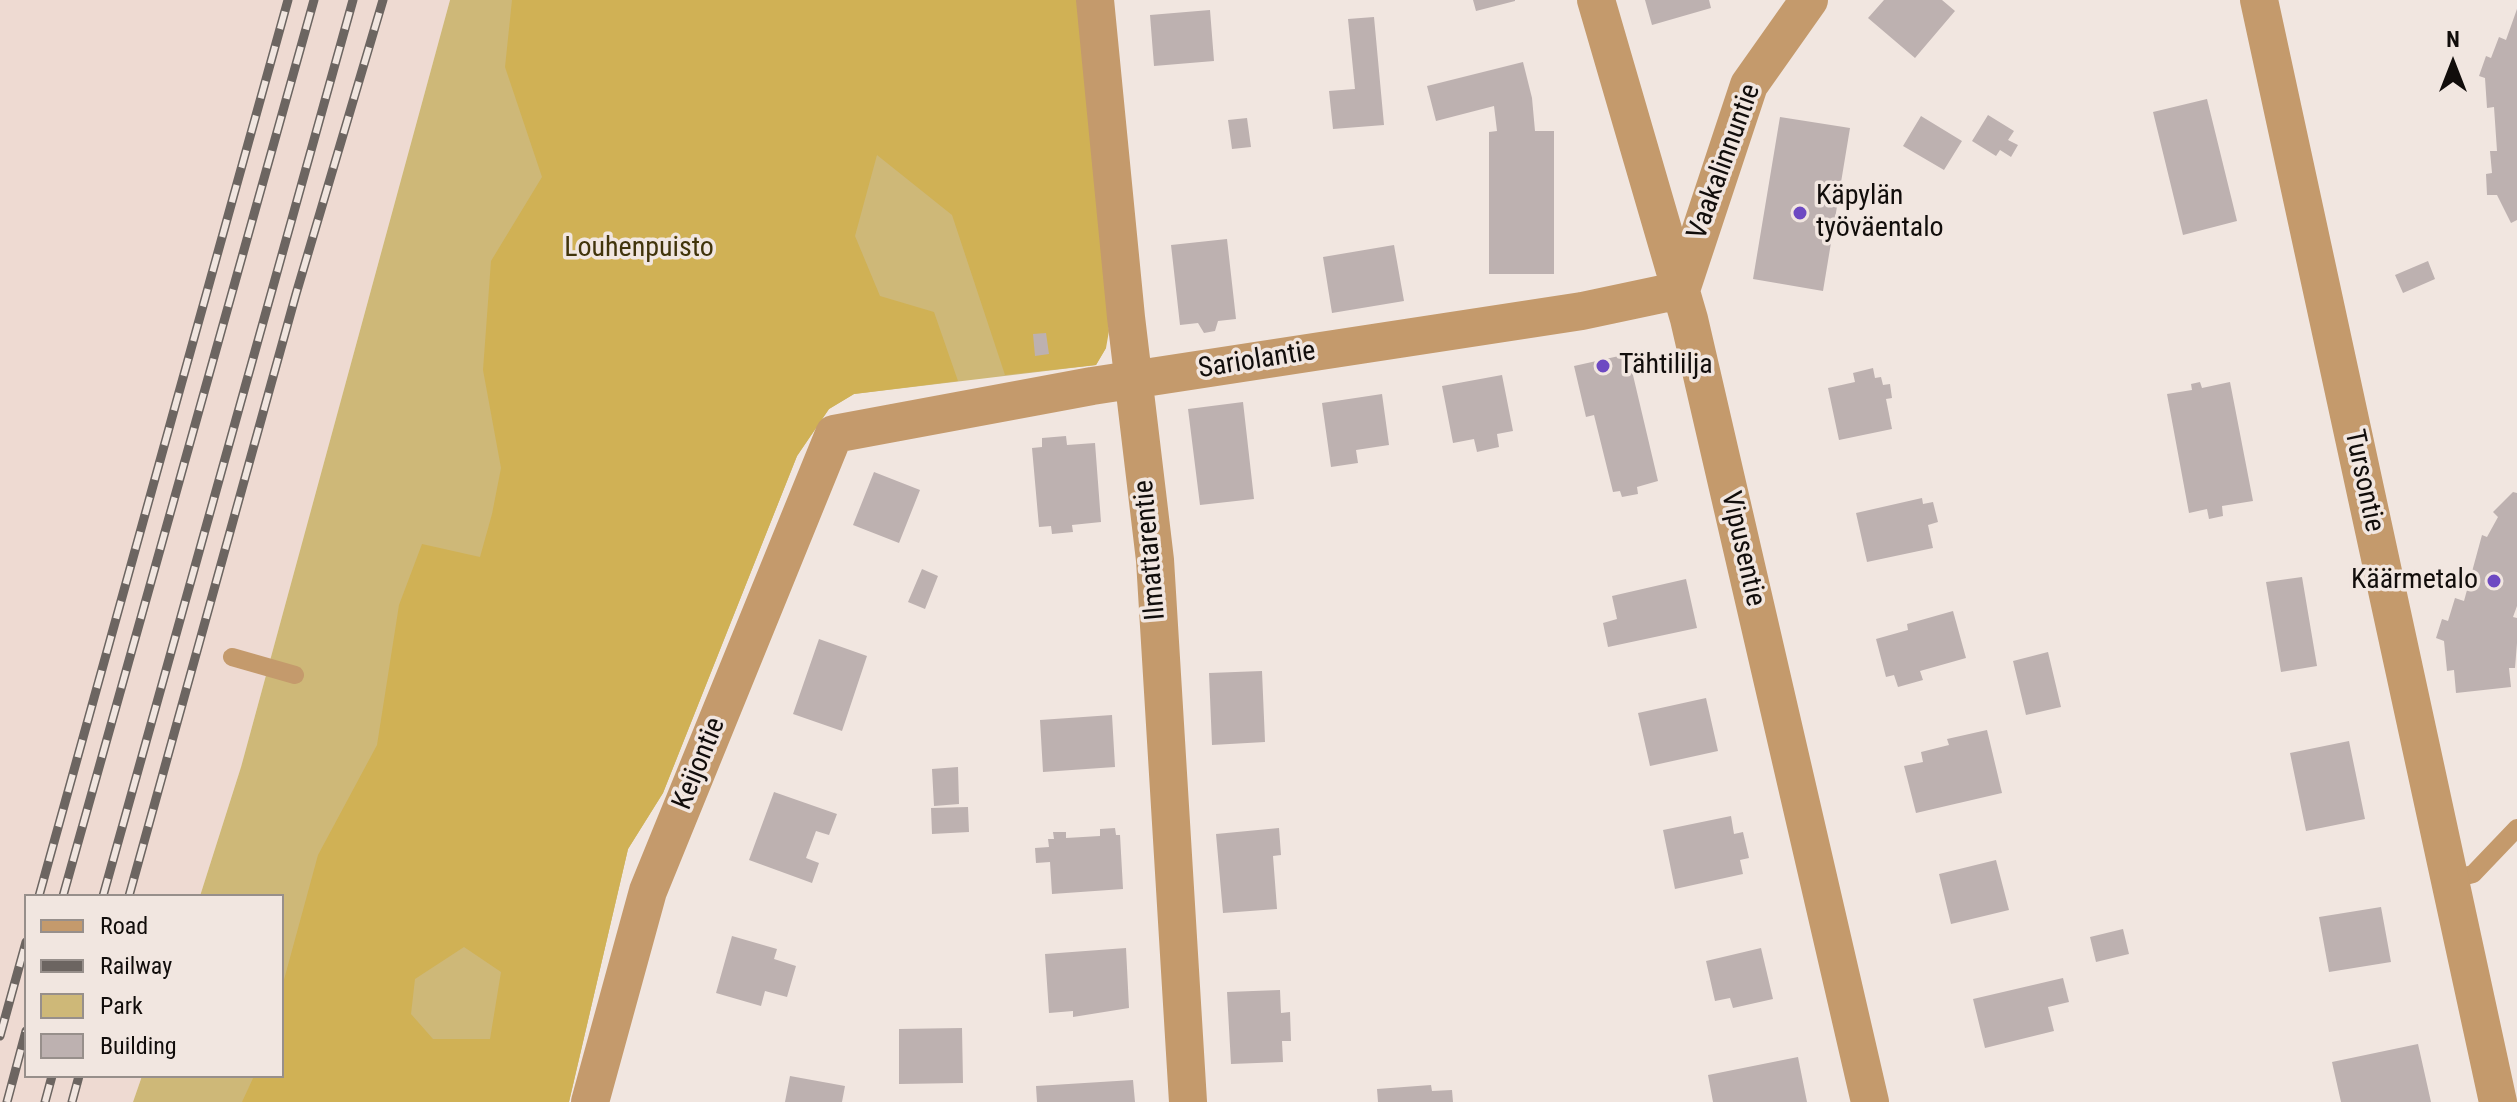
<!DOCTYPE html>
<meta charset="utf-8">
<style>
body{margin:0}
#map{position:relative;width:2517px;height:1102px;overflow:hidden;background:#f1e6e0;font-family:"Roboto Condensed",sans-serif}
canvas{display:block}
.legend{position:absolute;left:24px;top:894px;width:260px;height:184px;box-sizing:border-box;background:#f1e6e0;border:2px solid #978f8b;margin:0;padding:10px 14px;list-style:none;font-size:24px;color:#110d0b}
.legend li{display:flex;align-items:center;gap:16px;height:40px}
.legend b{width:40px;border:2px solid #978f8b}
.north{position:absolute;left:2413px;top:24px;width:80px;height:80px;-webkit-text-stroke:6px #f1e6e0;paint-order:stroke;rotate:0deg;font-size:22px;font-weight:700;line-height:32px;text-align:center;color:#110d0b}
.north::after{content:'';display:block;margin:auto;width:28px;height:36px;background:#110d0b;clip-path:polygon(50% 0,100% 100%,50% 72%,0 100%)}
</style>
<div id="map">
<canvas width="2517" height="1102"></canvas>
<ul class="legend">
<li><b style="height:10px;background:#c49a6c"></b>Road</li>
<li><b style="height:10px;background:#6c6561"></b>Railway</li>
<li><b style="height:22px;background:#ceb878"></b>Park</li>
<li><b style="height:22px;background:#bdb1b0"></b>Building</li>
</ul>
<div class="north">N</div>
</div>
<script>
const c = document.querySelector('canvas').getContext('2d');
c.lineJoin = 'round';
function paint(path, color) {
  c.fillStyle = color;
  c.fill(path, 'evenodd');
}
function poly(rows) {
  const path = new Path2D();
  for (const r of rows) {
    path.moveTo(r[0], r[1]);
    for (let i = 2; i < r.length; i += 2) path.lineTo(r[i], r[i + 1]);
  }
  return path;
}
function stroke(path, color, width, dash) {
  c.strokeStyle = color;
  c.lineWidth = width;
  c.lineCap = dash ? 'butt' : 'round';
  c.setLineDash(dash || []);
  c.stroke(path);
}
function drawText(font, color, halo, rows, align = 'center') {
  c.font = font + ' "Roboto Condensed",sans-serif';
  c.lineWidth = 7;
  c.setLineDash([]);
  c.textBaseline = 'middle';
  c.strokeStyle = halo;
  c.fillStyle = color;
  for (const [text, x, y, turn = 0] of rows) {
    c.save();
    c.translate(x, y);
    c.rotate((+turn || 0) * Math.PI / 180);
    c.textAlign = isNaN(turn) ? turn : align;
    if (halo) c.strokeText(text, 0, 0);
    c.fillText(text, 0, 0);
    c.restore();
  }
}
paint(poly([
 [0,0,450,0,241,767,200,896,26,896,26,1076,142,1076,133,1102,0,1102]
]), '#eedad2');
paint(poly([
 [450,0,1085,0,1106,348,1096,365,854,394,829,409,797,456,663,793,628,849,569,1102,133,1102,142,1076,282,1076,282,896,200,896,241,767]
]), '#ceb878');
paint(poly([
 [512,0,1085,0,1109,331,1106,348,1096,365,1005,375,952,215,877,155,855,236,880,296,934,312,958,381,854,394,829,409,797,456,663,793,628,849,569,1102,242,1102,254,1076,282,1076,282,987,318,855,377,745,399,605,422,544,480,557,492,514,501,468,483,370,491,261,542,177,505,67],
 [464,947,501,972,490,1039,433,1039,411,1014,415,979]
]), '#d0b155');
paint(poly([
 [1473,0,1515,0,1515,1,1476,11],
 [1645,0,1709,0,1711,8,1652,25],
 [1884,0,1942,0,1955,11,1915,58,1868,18],
 [2517,9,2517,220,2511,223,2497,195,2487,195,2486,174,2492,173,2490,151,2497,151,2494,107,2487,108,2485,78,2479,76,2486,56,2491,58,2499,37,2506,40],
 [1210,10,1214,61,1154,66,1150,15],
 [1374,17,1384,125,1333,129,1329,91,1355,89,1348,19],
 [1523,62,1532,98,1535,131,1554,131,1554,274,1489,274,1489,132,1497,131,1494,106,1436,121,1427,86],
 [2207,99,2237,221,2183,235,2153,112],
 [1988,115,2014,131,2008,140,2018,145,2011,157,2000,150,1996,156,1972,141],
 [1921,116,1962,141,1944,170,1903,146],
 [1780,117,1850,128,1823,291,1753,279],
 [1247,118,1251,147,1232,149,1228,120],
 [1227,239,1236,319,1218,321,1215,331,1204,333,1198,323,1180,325,1171,245],
 [1394,245,1404,301,1332,313,1323,257],
 [2428,261,2435,279,2403,293,2395,275],
 [1046,333,1049,354,1035,356,1033,334],
 [1628,354,1658,481,1637,487,1638,494,1622,497,1620,491,1613,492,1594,415,1586,417,1574,366],
 [1873,368,1875,378,1881,377,1883,385,1890,384,1892,398,1886,399,1892,429,1839,440,1828,388,1855,382,1853,373],
 [1502,375,1513,431,1497,434,1499,447,1477,452,1474,439,1453,443,1442,386],
 [2200,382,2202,388,2230,382,2253,501,2222,506,2223,516,2209,519,2207,509,2189,513,2167,394,2192,390,2191,384],
 [1382,394,1389,445,1356,450,1358,463,1331,467,1322,403],
 [1243,402,1254,499,1200,505,1188,409],
 [1066,436,1067,445,1095,443,1101,522,1072,525,1073,532,1052,534,1051,526,1039,527,1032,448,1042,447,1042,438],
 [874,472,920,490,899,543,853,525],
 [2513,492,2517,493,2517,606,2513,617,2517,618,2517,643,2515,668,2509,668,2511,687,2456,693,2454,670,2447,671,2444,641,2436,638,2442,619,2448,621,2455,598,2464,601,2482,535,2487,537,2498,517,2493,512],
 [1922,498,1923,504,1933,502,1938,522,1928,525,1933,548,1867,562,1856,513],
 [922,569,938,576,925,609,908,602],
 [2302,577,2317,666,2281,672,2266,582],
 [1686,579,1697,628,1608,647,1603,623,1617,619,1612,596],
 [1953,611,1966,658,1920,671,1923,680,1898,687,1894,675,1886,677,1876,639,1908,630,1907,624],
 [819,639,867,656,842,731,793,714],
 [2048,652,2061,707,2026,715,2013,661],
 [1262,671,1265,742,1212,745,1209,673],
 [1706,698,1718,751,1650,766,1638,713],
 [1112,715,1115,767,1043,772,1040,720],
 [1987,730,2002,793,1916,813,1904,766,1923,762,1921,752,1949,745,1947,739],
 [2349,741,2365,819,2306,831,2290,753],
 [958,767,959,804,934,806,932,769],
 [774,792,837,814,829,835,816,831,806,858,819,863,812,883,749,860],
 [968,807,969,832,932,834,931,808],
 [1731,816,1734,834,1743,832,1749,858,1740,860,1743,874,1675,889,1663,830],
 [1115,828,1116,835,1120,835,1123,889,1052,894,1050,862,1036,863,1035,848,1049,847,1048,839,1054,839,1053,832,1066,832,1066,838,1100,836,1100,829],
 [1279,828,1281,855,1273,856,1277,909,1223,913,1216,834],
 [1996,860,2009,910,1951,924,1939,874],
 [2381,907,2391,962,2329,972,2319,917],
 [2123,929,2129,954,2096,962,2090,937],
 [732,936,777,949,774,959,796,966,787,997,765,991,761,1006,716,993],
 [1126,948,1129,1008,1073,1017,1073,1011,1049,1013,1045,954],
 [1761,948,1773,999,1733,1008,1730,998,1715,1001,1706,961],
 [2063,978,2069,1002,2048,1007,2054,1031,1985,1048,1973,999],
 [1280,990,1281,1013,1290,1012,1291,1041,1282,1041,1283,1062,1231,1064,1227,992],
 [962,1028,963,1083,899,1084,899,1029],
 [2418,1044,2431,1102,2341,1102,2332,1062],
 [1798,1057,1807,1102,1713,1102,1708,1075],
 [790,1076,845,1086,842,1102,785,1102],
 [1133,1080,1135,1102,1037,1102,1036,1086],
 [1431,1085,1432,1091,1452,1090,1453,1102,1378,1102,1377,1089]
]), '#bdb1b0');
stroke(poly([
 [232,657,295,675],
 [2450,880,2473,874,2517,828]
]), '#c49a6c', 18);
stroke(poly([
 [1095,0,1126,317,1155,560,1188,1102],
 [1596,0,1689,319,1870,1102],
 [2259,0,2498,1102],
 [590,1102,648,891,834,434,1092,386,1582,311,1681,290,1749,85,1809,0]
]), '#c49a6c', 38);
const rail = poly([
 [39,896,288,0],
 [63,896,314,0],
 [103,896,353,0],
 [129,896,296,294,383,0],
 [0,1036,26,942],
 [7,1102,26,1031],
 [45,1102,52,1076],
 [72,1102,79,1076]
]);
stroke(rail, '#6c6561', 9);
stroke(rail, '#f1e6e0', 6, [18]);
for (const [x, y, r, color] of [
 [1800,213,8,"#6d49c2"],
 [1603,366,8,"#6d49c2"],
 [2494,581,8,"#6d49c2"]
]) {
  const dot = new Path2D();
  dot.arc(x, y, r, 0, 2 * Math.PI);
  c.fillStyle = color;
  c.fill(dot);
  stroke(dot, '#f1e6e0', 3);
}
drawText('28px', '#110d0b', '#f1e6e0', [
 ["Vaakalinnuntie",1725,162,-70],
 ["Sariolantie",1257,361,-9],
 ["Tursontie",2363,481,78],
 ["Vipusentie",1742,549,77],
 ["Ilmattarentie",1151,550,-95],
 ["Keijontie",700,764,-68]
]);
drawText('28px', '#110d0b', '#f1e6e0', [
 ["Käpylän",1816,197],
 ["työväentalo",1816,229],
 ["Tähtililja",1619,366],
 ["Käärmetalo",2478,581,"right"]
], 'left');
drawText('28px', '#41340b', '#f1e6e0', [
 ["Louhenpuisto",639,249]
]);
</script>
